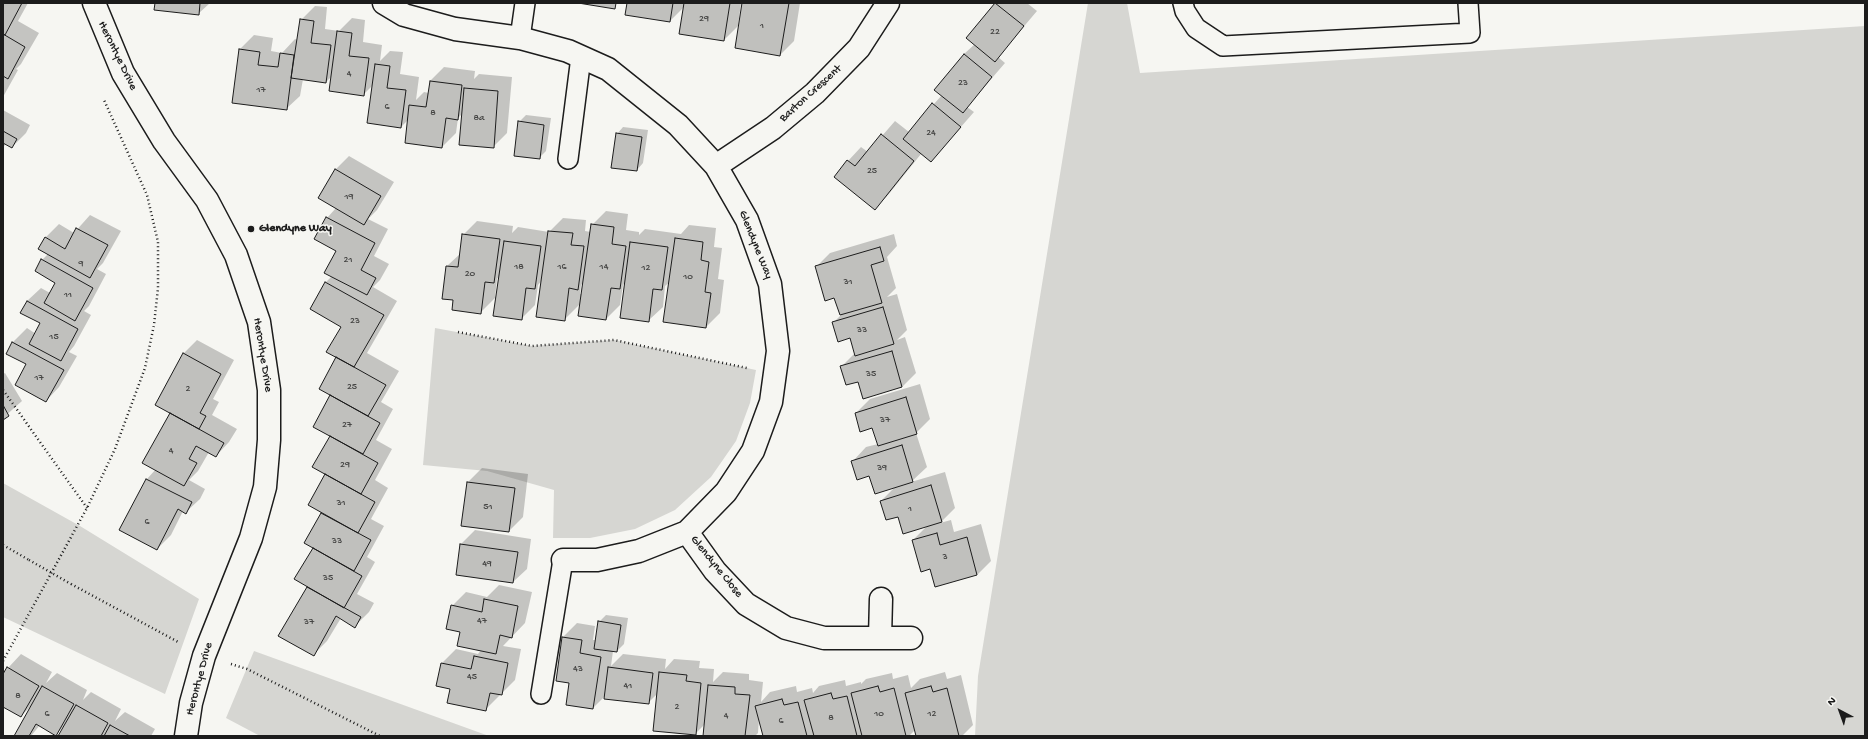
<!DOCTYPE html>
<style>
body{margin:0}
#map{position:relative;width:1868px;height:739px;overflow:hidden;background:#f6f6f2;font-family:"Gochi Hand",sans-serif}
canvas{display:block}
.frame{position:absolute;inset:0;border:4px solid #1c1c1c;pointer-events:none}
.north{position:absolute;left:1820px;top:691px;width:40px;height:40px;-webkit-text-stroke:3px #f6f6f2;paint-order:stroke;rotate:319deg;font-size:11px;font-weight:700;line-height:16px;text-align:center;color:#1c1c1c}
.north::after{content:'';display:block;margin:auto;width:14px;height:18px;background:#1c1c1c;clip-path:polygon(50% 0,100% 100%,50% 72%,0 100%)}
</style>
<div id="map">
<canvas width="1868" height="739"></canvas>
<div class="frame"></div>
<div class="north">N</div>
</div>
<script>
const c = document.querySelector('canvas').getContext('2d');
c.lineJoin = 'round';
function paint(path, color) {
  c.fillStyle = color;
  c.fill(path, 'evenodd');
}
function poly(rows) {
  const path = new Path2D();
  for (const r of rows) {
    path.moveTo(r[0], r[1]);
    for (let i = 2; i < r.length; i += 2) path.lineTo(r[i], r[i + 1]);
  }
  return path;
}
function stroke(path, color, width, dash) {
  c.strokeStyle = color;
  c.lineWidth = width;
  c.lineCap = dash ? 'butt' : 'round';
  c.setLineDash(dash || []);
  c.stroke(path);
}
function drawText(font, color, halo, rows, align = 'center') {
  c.font = font + ' "Gochi Hand",sans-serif';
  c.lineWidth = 3;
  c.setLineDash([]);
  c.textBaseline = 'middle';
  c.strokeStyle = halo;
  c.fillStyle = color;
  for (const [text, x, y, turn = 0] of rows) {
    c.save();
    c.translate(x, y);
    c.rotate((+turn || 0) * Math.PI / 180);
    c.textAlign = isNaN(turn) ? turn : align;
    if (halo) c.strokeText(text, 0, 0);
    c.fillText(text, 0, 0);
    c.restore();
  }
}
paint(poly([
 [1088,3,1127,3,1140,73,1865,26,1865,736,975,736,978,676],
 [435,328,532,346,614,340,756,370,750,403,736,441,711,477,675,510,635,529,590,538,553,538,554,490,487,471,423,465],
 [3,483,80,526,199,599,165,694,3,617],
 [254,651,489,736,260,736,226,718]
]), '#d6d6d2');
paint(poly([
 [3,3,28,3,18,21,39,33,21,64,16,69,18,70,3,97],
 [156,3,210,3,198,14],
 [628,3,741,3,738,26,724,40,684,7,670,21],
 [743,3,800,3,794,41,780,55],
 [996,3,1027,3,1037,11,998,57,1005,63,967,107,974,112,931,161,921,154,888,195,875,208,848,161,861,147,868,152,895,121,909,132,942,95,964,54,975,44,967,38],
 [315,6,327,7,325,29,339,31,352,18,365,20,363,42,382,45,380,61,390,51,403,52,400,74,419,77,416,100,424,92,429,93,430,81,444,67,475,71,474,79,479,74,512,77,507,133,493,147,463,113,458,118,456,133,442,147,409,119,401,127,373,85,363,95,332,76,326,82,303,79,300,96,286,109,240,49,254,35,273,38,271,51,282,53,295,39,298,40,301,20],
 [3,110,30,125,26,133,12,147,6,143,3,148],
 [526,115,551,118,546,151,539,158,519,122],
 [623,127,648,130,643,163,637,170,617,134],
 [349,156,394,182,377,210,368,219,388,229,374,256,389,264,380,280,373,287,397,301,367,353,399,371,381,402,393,409,376,440,392,449,375,480,388,488,371,519,384,526,367,557,375,562,357,594,374,603,369,612,355,626,341,618,327,641,313,655,280,635,308,586,314,548,306,543,323,512,331,436,332,395,342,326,311,309,326,282,332,276,337,250,327,218,336,208,319,198,336,169],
 [606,211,628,214,626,230,639,232,639,235,645,229,681,234,689,225,716,228,714,247,722,248,718,279,724,280,720,313,706,327,670,282,665,286,663,307,649,320,626,281,623,285,620,305,606,319,580,304,564,320,542,280,538,285,535,305,521,319,499,276,497,279,495,297,496,297,480,313,454,300,443,298,447,266,461,253,463,235,477,221,513,226,512,233,518,227,549,232,563,218,586,220,585,231,591,232,592,225],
 [583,283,582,294,580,294,581,285],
 [90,215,121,231,103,263,97,269,106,274,89,306,84,311,91,315,74,346,69,352,77,356,59,387,46,401,27,364,7,353,13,342,27,328,36,334,42,323,27,301,41,288,50,293,56,282,42,260,48,254,45,238,59,224,74,233],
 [894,234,897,246,887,257,896,288,887,297,897,294,907,330,897,340,905,337,916,373,902,387,859,380,842,366,855,353,850,337,833,323,841,315,835,297,816,267,830,253],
 [197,340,234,360,213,399,219,402,212,415,237,429,229,442,216,456,209,452,198,471,189,480,205,489,200,499,186,512,183,511,171,535,157,549,120,530,147,479,156,469,184,353],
 [5,373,22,401,3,418,3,374],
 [920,384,930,419,916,433,927,467,911,482,945,472,955,508,940,523,951,520,954,532,981,524,991,561,977,575,931,568,913,540,928,525,881,501,896,486,870,475,853,461,866,447,878,444,873,427,856,413,870,399],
 [482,468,528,474,523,517,509,531,468,482],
 [475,530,531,539,527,569,513,582,457,574,461,544],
 [499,585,532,592,525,623,503,646,521,649,515,680,485,710,451,688,437,685,442,663,456,649,478,654,481,650,462,631,452,606,466,592,487,597],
 [606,615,628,618,624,644,617,651,613,651,611,666,623,654,666,659,665,669,674,659,700,661,699,668,714,669,713,682,723,672,749,674,749,680,763,682,761,702,770,692,796,686,797,692,812,688,813,693,819,686,845,680,846,686,861,682,861,684,866,679,892,673,893,679,908,675,911,688,920,679,945,672,947,679,961,675,973,725,962,736,917,736,915,730,909,736,764,736,759,718,758,733,755,736,704,736,705,724,695,734,658,693,648,703,606,695,593,708,570,682,557,680,563,637,577,623,595,626,593,640,596,640,599,622],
 [21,654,52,672,46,683,57,673,87,690,83,700,91,692,121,709,115,721,125,712,155,729,151,736,59,736,64,726,56,734,40,725,31,736,15,736,32,705,21,716,5,707,3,709,3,676,8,668]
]), '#0003');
const building = poly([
 [3,3,22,3,5,35,3,34,3,3],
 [155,3,200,3,199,15,154,10,155,3],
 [578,3,616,3,615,9,578,3],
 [627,3,673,3,670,22,625,15,627,3],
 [684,3,730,3,724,41,679,34,684,3],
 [742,3,789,3,780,56,735,48,742,3],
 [995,3,1024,26,995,62,966,38,995,3],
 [300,19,314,21,311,43,331,45,326,83,291,78,300,19],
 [337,31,352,33,349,56,369,58,364,96,329,91,337,31],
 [3,34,25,47,8,79,3,76,3,34],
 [239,49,260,52,258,65,278,67,280,53,294,55,287,110,232,103,239,49],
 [964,54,992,77,963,113,934,90,964,54],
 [375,64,390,66,387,88,406,90,401,128,367,123,375,64],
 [430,81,462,85,458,120,446,118,442,148,405,143,409,105,426,107,430,81],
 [464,88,498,91,494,148,459,145,464,88],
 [932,103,961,127,931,162,903,139,932,103],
 [518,121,544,125,540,159,514,156,518,121],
 [3,131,17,139,12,148,3,143,3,131],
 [616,133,642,137,637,171,611,168,616,133],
 [881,134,914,161,875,210,834,177,847,160,855,166,881,134],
 [335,169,381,196,364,225,318,198,335,169],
 [326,217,375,243,361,270,376,278,367,295,324,273,336,251,314,239,326,217],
 [591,224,614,227,612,244,626,246,620,289,611,288,606,320,578,316,591,224],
 [76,228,108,245,90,278,38,249,45,237,65,249,76,228],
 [548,231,573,233,571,245,584,246,578,290,569,288,565,321,536,317,548,231],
 [462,234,500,239,494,283,485,282,481,314,452,310,453,300,442,299,446,266,458,267,462,234],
 [675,238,703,242,701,260,709,262,705,292,711,293,706,328,663,322,675,238],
 [504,241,541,246,535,289,526,288,522,320,493,316,504,241],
 [630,242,668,247,662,290,653,289,649,322,620,318,630,242],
 [880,247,884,261,871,265,882,303,840,315,834,298,825,301,815,266,880,247],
 [41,259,93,288,75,321,44,303,55,283,35,271,41,259],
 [325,282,384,315,354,367,326,352,341,327,310,309,325,282],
 [27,301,78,329,61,361,29,344,40,323,20,313,27,301],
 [883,307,894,344,855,356,850,338,838,342,832,322,883,307],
 [12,342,64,370,46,402,15,385,26,364,6,354,12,342],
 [892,351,902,387,863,399,858,382,846,385,840,366,892,351],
 [183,353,221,374,200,413,206,416,199,429,155,405,183,353],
 [336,357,386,385,368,416,319,389,336,357],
 [330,395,380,423,363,454,313,427,330,395],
 [906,397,917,434,878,446,872,428,860,432,855,413,906,397],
 [3,405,9,416,3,420,3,405],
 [170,413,224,443,216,457,196,446,189,459,197,463,184,486,142,463,170,413],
 [330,436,378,463,361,494,312,467,330,436],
 [902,445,913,482,875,494,869,476,857,480,851,461,902,445],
 [325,474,375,502,358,533,308,505,325,474],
 [146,479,192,502,186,514,178,509,157,550,119,530,146,479],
 [467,482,515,488,509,532,461,526,467,482],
 [931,485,942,522,903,534,898,517,886,520,880,501,931,485],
 [321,513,371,540,354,571,304,543,321,513],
 [937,533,940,545,967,537,977,575,935,587,930,569,921,572,912,540,937,533],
 [460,544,518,552,513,583,456,575,460,544],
 [313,548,362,576,344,608,294,579,313,548],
 [307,587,361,617,355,628,336,616,314,656,278,636,307,587],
 [484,599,518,606,512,638,500,635,496,654,457,646,460,632,446,629,451,605,482,612,484,599],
 [598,621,621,625,617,652,594,649,598,621],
 [562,637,582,640,580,653,601,657,593,709,566,705,569,683,556,681,562,637],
 [474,656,508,663,502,695,490,693,486,711,447,703,450,689,436,686,441,663,471,669,474,656],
 [7,667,39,686,21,717,3,707,3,674,7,667],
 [608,667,653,673,649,704,604,699,608,667],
 [659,672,687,675,686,681,701,683,696,735,653,731,659,672],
 [708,685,735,687,735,694,750,695,745,736,703,736,708,685],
 [42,686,74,704,56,736,36,724,29,736,14,736,42,686],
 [878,686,880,692,894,688,906,736,862,736,851,693,878,686],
 [931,686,933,692,947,688,959,736,916,736,905,693,931,686],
 [831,693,833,699,847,696,857,736,814,736,804,700,831,693],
 [782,699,784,705,798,702,807,736,763,736,755,706,782,699],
 [76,705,108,723,101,736,58,736,76,705],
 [110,725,130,736,104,736,110,725]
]);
paint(building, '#c0c0bd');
stroke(building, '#1c1c1c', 1);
const lane = poly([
 [1183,3,1185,11,1196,28,1223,46,1470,33,1468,3],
 [520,38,525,3],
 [568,159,581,57],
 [541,694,563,560]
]);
const street = poly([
 [94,3,123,73,164,141,207,200,236,255,259,322,269,390,269,440,265,487,251,538,204,656,191,703,186,736],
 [384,3,404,15,455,29,520,38,568,51,608,69,678,125,716,166,747,220,770,284,778,351,771,402,753,451,726,492,687,532,639,551,597,560,563,560],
 [716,166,773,128,815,93,859,48,888,3],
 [687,532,715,571,746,604,786,628,824,638,911,638],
 [880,638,881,599]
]);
stroke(lane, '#1c1c1c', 22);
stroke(street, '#1c1c1c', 25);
stroke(poly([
 [458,332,532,346,614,340,747,368],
 [3,390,87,508],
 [3,545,29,560],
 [71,584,180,643],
 [3,661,87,508,115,449,145,368,154,325,158,288,158,242,147,195,104,100],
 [231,664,247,669,380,736]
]), '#1c1c1c', 2.5, [1, 3]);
stroke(lane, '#f6f6f2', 19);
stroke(street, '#f6f6f2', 22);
stroke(poly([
 [29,560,71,584]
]), '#1c1c1c', 2.5, [1, 3]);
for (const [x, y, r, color] of [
 [251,229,4,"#1c1c1c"]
]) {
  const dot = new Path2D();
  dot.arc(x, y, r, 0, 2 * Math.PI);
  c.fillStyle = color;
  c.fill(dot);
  stroke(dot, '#f6f6f2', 1.5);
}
drawText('10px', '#454544', null, [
 ["29",704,19],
 ["1",762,26],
 ["22",995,32],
 ["4",349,74],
 ["23",963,83],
 ["17",261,90],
 ["6",387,107],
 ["8",433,113],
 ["8a",479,118],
 ["24",931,133],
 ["25",872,171],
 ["19",349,197],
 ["21",348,260],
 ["9",81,264],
 ["18",519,267],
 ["16",562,267],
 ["14",604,267],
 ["12",646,268],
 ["20",470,274],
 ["10",688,277],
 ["31",848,282],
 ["11",68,295],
 ["23",355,321],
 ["33",862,330],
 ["15",54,337],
 ["35",871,374],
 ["17",39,378],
 ["25",352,387],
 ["2",188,389],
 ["37",885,420],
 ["27",347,425],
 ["4",171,451],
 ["29",345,465],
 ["39",882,468],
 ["31",341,503],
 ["51",488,507],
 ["1",910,509],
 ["6",147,522],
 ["33",337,541],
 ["3",945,557],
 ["49",487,564],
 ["35",328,578],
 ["47",482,621],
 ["37",309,622],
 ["43",578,669],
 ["45",472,677],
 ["41",628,686],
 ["8",18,696],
 ["2",677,707],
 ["6",47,714],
 ["10",879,714],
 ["12",932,714],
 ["4",726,716],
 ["8",831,718],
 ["6",781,721]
]);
drawText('12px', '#1c1c1c', '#f6f6f2', [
 ["Herontye Drive",117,56,64],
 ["Barton Crescent",811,94,-42],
 ["Glendyne Way",755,245,68],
 ["Herontye Drive",262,355,81],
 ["Glendyne Close",716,567,51],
 ["Herontye Drive",200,679,-75]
]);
drawText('bold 12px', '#1c1c1c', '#f6f6f2', [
 ["Glendyne Way",259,229]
], 'left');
</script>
